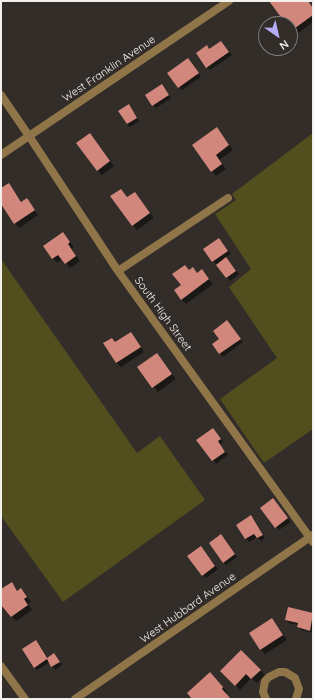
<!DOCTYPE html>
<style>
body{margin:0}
#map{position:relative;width:314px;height:700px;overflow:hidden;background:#322d29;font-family:Quicksand,sans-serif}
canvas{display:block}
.frame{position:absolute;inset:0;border:2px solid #f2efec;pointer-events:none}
.north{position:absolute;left:258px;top:16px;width:40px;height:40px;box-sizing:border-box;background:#322d29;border:1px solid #7f7b77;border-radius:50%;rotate:146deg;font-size:11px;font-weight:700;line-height:16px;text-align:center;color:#f2efec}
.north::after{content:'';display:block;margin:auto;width:14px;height:18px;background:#b5acf8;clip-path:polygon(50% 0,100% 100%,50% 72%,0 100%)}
</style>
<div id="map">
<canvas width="314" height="700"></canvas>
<div class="frame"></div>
<div class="north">N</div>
</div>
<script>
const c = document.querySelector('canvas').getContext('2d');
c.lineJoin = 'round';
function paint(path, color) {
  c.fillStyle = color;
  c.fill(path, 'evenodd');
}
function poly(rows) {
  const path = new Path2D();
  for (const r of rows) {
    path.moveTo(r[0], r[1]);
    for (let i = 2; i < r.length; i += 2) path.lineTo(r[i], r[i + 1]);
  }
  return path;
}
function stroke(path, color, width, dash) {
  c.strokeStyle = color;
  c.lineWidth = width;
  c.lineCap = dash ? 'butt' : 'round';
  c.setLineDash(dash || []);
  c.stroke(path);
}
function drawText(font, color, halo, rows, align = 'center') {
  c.font = font + ' Quicksand,sans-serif';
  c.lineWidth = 4;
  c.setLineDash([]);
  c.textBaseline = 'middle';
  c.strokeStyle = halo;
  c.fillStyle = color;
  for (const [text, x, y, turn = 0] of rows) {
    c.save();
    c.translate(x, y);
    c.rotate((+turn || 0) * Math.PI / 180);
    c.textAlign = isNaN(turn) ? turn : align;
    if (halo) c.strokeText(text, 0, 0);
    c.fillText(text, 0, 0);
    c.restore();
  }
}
paint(poly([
 [313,133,313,429,264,463,220,399,277,358,229,287,251,269,215,214,236,200,232,194],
 [1,259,137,453,160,436,205,500,63,602,1,516]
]), '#534e1d');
paint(poly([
 [271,1,308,1,313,7,313,22,296,35,290,28,290,24,287,24],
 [221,42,232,55,210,70,197,53,210,50],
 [191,63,201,77,182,90,179,87],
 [165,89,171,98,156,108,153,105],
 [131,109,139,121,130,127,127,124],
 [217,129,233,150,219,160,226,169,216,176,212,171],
 [90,134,114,166,102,175,97,170],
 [9,184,22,202,27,200,38,215,19,228,15,223,1,202,1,189],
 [121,190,128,198,135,193,154,218,137,230,111,197],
 [63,233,74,247,71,249,80,261,70,268,62,259,57,263,53,258],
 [219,239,231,254,225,258,239,274,230,281,217,264,216,264,213,261],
 [193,269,198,273,202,270,213,284,186,304,181,299,182,285,190,271],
 [230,325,243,342,223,357,213,344,220,339],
 [131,333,144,352,121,367,117,363,104,344,116,343],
 [161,359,176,379,158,392,139,367],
 [216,433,223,442,220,445,228,455,216,464,198,440],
 [273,499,291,522,279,530,261,508],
 [254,519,265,538,261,541,257,537,249,542,237,525],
 [224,538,237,557,226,565,223,562],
 [203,550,218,569,206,578,203,575],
 [11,583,18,591,21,589,31,602,28,604,32,610,16,621,6,609,5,609,1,605,1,591],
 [289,608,313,614,313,633,301,630,298,627,298,625,289,623,286,620],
 [272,620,276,624,287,640,265,654,261,649],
 [38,645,47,658,54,654,62,665,55,670,50,662,37,670,34,667],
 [241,652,265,675,257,683,251,678,240,690,222,671],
 [215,678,227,692,225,694,230,699,194,699]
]), '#0007');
paint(poly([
 [269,1,308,1,313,8,313,15,291,31,290,24,286,24],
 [221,41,229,52,206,68,196,53,207,45,209,49],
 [188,58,199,73,178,88,167,73],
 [162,84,169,95,152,106,145,95],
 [129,104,137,118,127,124,118,111],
 [217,127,229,145,216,155,222,164,211,172,192,145],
 [90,133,110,161,97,171,76,143],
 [9,183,21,202,27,198,35,210,14,224,1,204,1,188],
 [121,189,127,197,135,192,150,213,132,226,110,196],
 [63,232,70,242,68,244,76,256,65,264,58,255,52,259,43,246],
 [219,238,228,251,212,262,203,249],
 [226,257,236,271,226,278,216,265],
 [185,265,189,270,193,267,197,273,202,269,209,279,181,300,174,290,181,285,172,274],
 [227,320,241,339,219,354,212,344,219,339,213,331],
 [131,332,141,347,116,363,103,343,112,338,115,342],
 [157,353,172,374,152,388,137,367],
 [213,428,221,439,218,441,225,452,212,461,196,440],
 [273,498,288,518,275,528,260,508],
 [251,515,263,535,257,538,254,534,245,539,236,525],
 [221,534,235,554,223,563,209,543],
 [201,546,215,566,202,576,187,556],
 [12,582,17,591,21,588,27,597,24,599,28,605,11,617,1,605,1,589],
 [288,607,313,613,310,631,297,627,298,623,285,620],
 [272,618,283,635,260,650,249,633],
 [36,640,47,658,54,653,60,662,51,667,47,659,34,668,22,649],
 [241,650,261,670,251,679,246,674,235,686,220,671],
 [210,672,223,687,222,689,231,699,192,699,187,693]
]), '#d1877b');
stroke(poly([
 [1,95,29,136,118,271,313,542],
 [1,155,229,1],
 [118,271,228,198],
 [75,699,313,535],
 [266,699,263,692,265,681,269,677,279,672,285,672,295,678,299,689,296,699]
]), '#907549', 8);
stroke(poly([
 [1,666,25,699]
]), '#907549', 8);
drawText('11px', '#f2efec', '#322d29', [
 ["West Franklin Avenue",109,69,-34],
 ["South High Street",163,314,54],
 ["West Hubbard Avenue",188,608,-35]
]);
</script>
